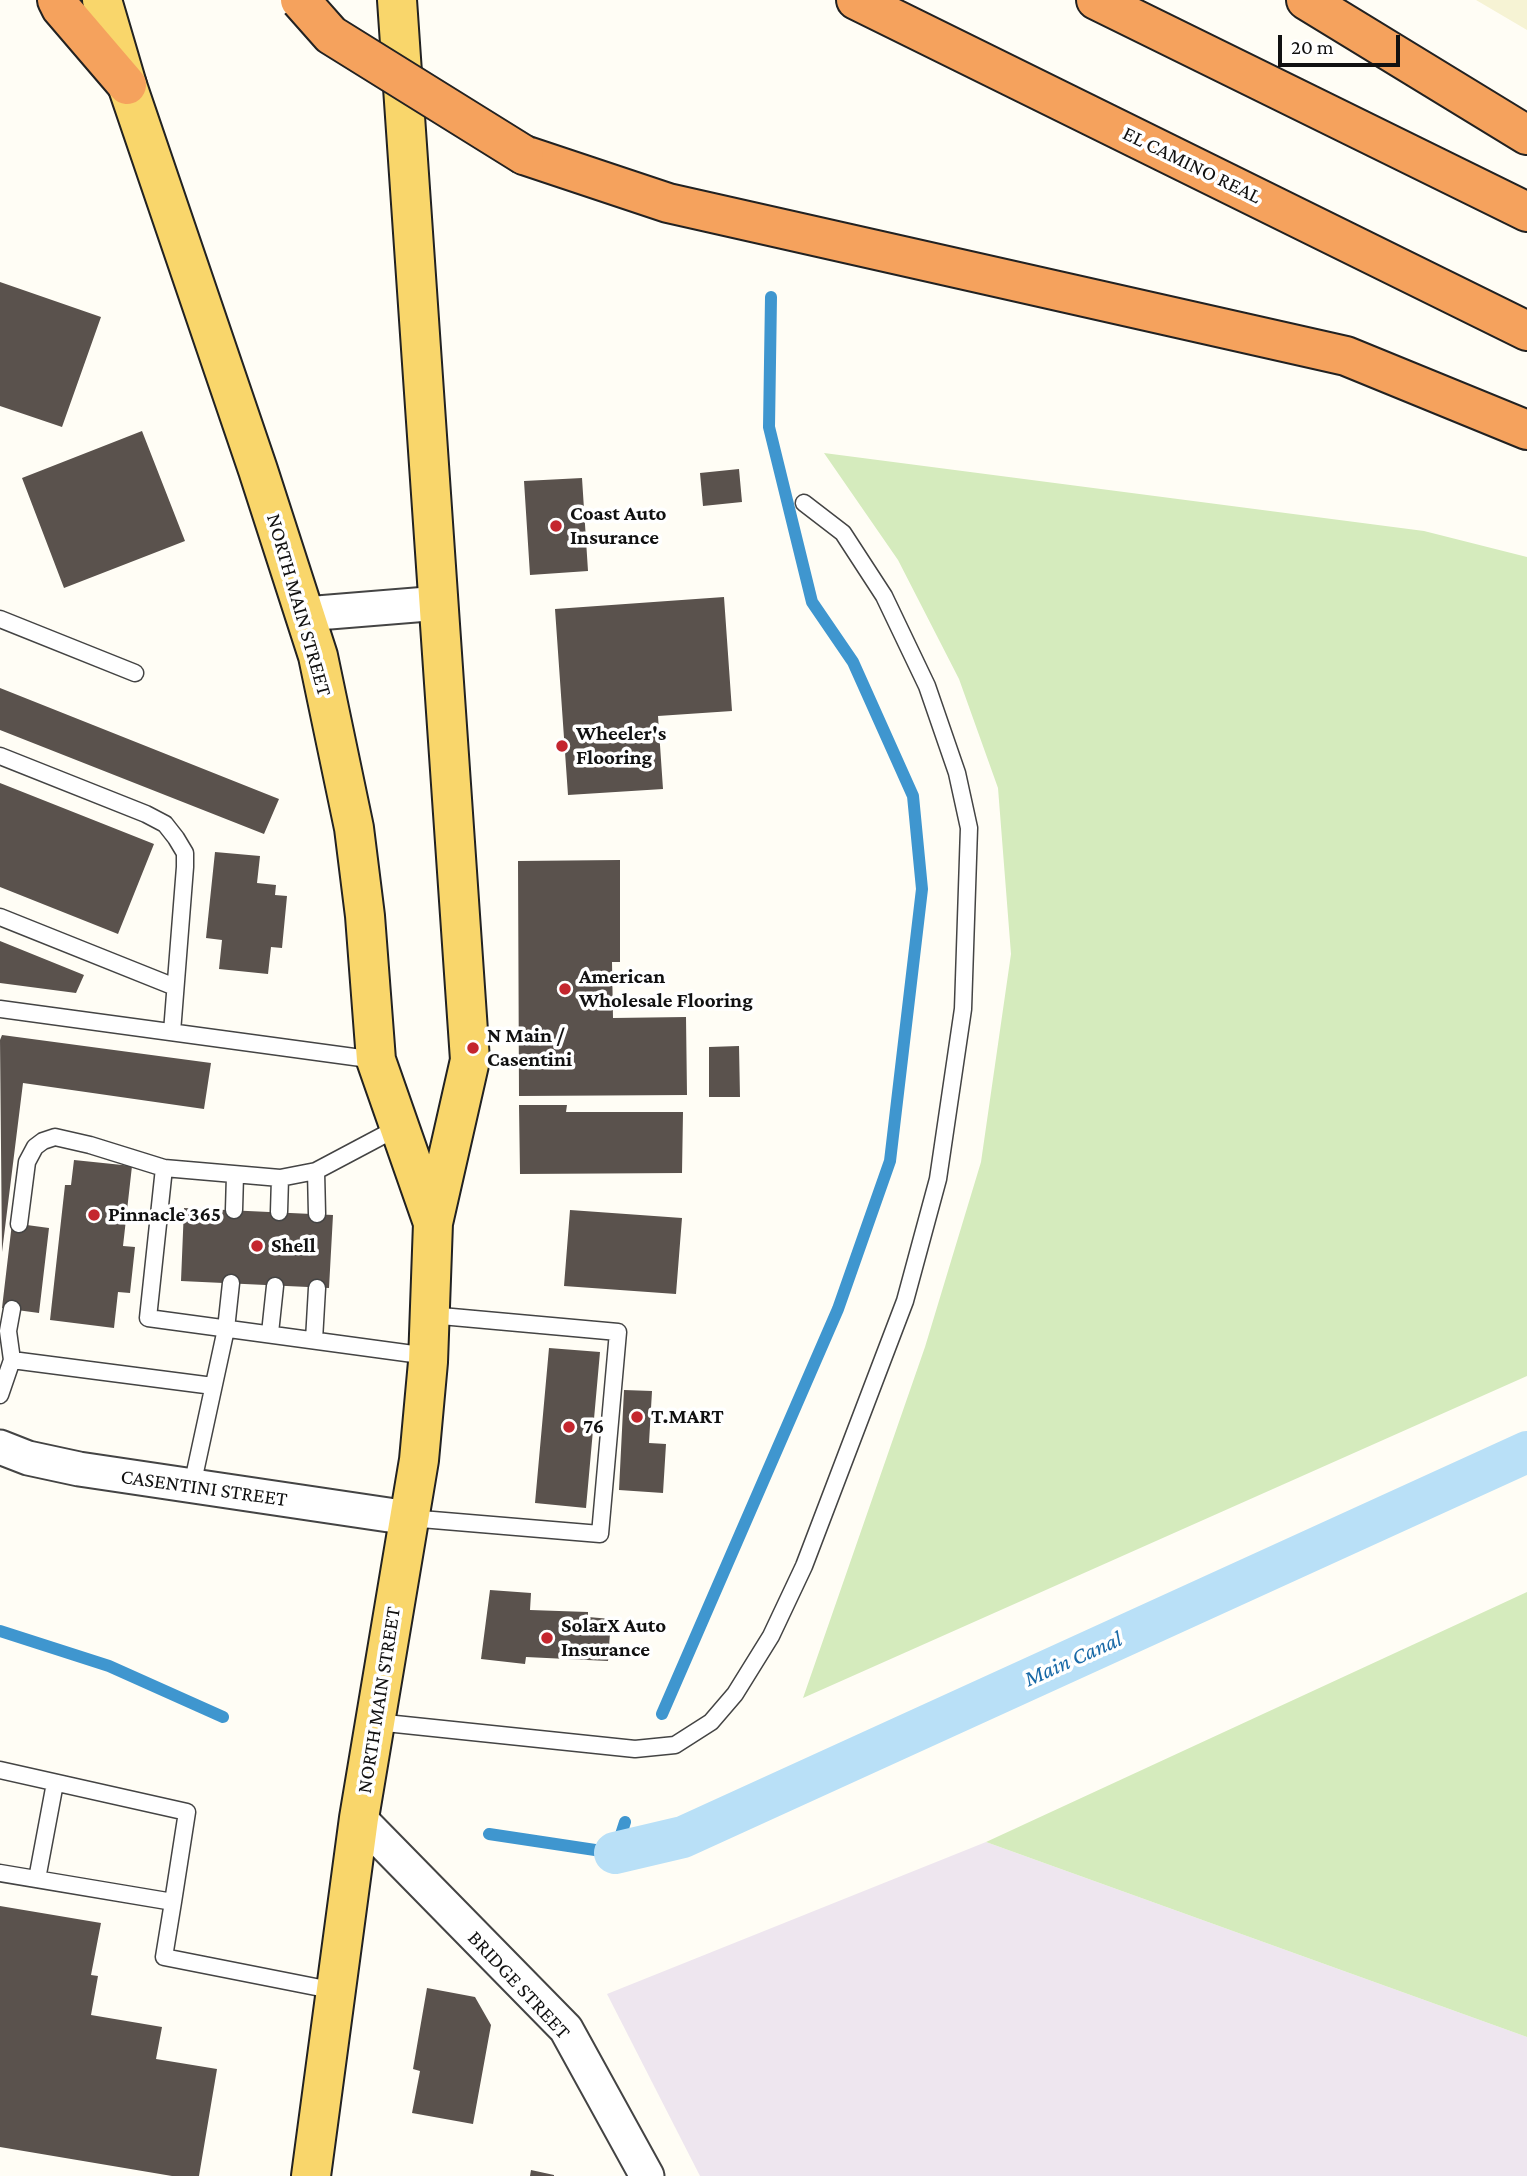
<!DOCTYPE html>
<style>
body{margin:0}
#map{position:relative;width:1527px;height:2176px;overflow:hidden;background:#fffdf5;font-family:"Crimson Pro",serif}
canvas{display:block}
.scale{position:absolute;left:1278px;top:35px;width:122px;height:32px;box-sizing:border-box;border:4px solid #111;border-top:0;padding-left:9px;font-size:21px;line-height:24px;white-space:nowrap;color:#111;-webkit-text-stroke:5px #fff;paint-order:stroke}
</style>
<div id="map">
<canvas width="1527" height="2176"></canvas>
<div class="scale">20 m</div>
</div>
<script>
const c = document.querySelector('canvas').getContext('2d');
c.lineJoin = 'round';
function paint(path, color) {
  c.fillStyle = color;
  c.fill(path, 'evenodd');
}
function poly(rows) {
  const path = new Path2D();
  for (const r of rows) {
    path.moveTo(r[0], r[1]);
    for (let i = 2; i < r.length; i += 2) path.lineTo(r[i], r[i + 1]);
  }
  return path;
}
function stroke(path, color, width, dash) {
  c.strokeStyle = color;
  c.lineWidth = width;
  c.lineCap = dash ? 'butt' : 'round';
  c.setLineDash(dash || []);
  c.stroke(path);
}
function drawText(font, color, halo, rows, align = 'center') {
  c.font = font + ' "Crimson Pro",serif';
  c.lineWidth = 7;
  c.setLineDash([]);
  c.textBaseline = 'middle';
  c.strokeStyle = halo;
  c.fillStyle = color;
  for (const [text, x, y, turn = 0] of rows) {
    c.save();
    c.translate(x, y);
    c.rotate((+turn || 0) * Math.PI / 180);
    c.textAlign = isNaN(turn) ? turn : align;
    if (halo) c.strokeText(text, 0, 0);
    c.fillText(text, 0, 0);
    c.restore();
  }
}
paint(poly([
 [986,1842,1527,2037,1527,2176,700,2176,607,1994]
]), '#eee6ef');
paint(poly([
 [1476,0,1527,0,1527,30]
]), '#f6f3d4');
paint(poly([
 [824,453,1424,531,1527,557,1527,1376,803,1698,925,1347,981,1162,1011,954,998,788,959,679,898,560],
 [1527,1592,1527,2037,986,1842]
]), '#d5ebbd');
stroke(poly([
 [0,1631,109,1666,223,1717],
 [662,1714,838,1309,890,1161,922,889,913,796,853,662,812,602,769,427,771,297],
 [489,1834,615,1853,625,1822]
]), '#3f96cf', 12);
stroke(poly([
 [615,1853,683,1837,1527,1452]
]), '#b9e0f7', 42);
paint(poly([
 [0,282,101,317,62,427,0,406],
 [142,431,185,541,64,588,22,478],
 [739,469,742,502,703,506,700,473],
 [582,478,588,571,530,575,524,481],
 [724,597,732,711,658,716,663,789,568,795,555,609],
 [0,688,279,799,264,834,0,730],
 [0,783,154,844,118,934,0,887],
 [215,852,260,856,257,883,276,885,275,895,287,896,282,948,271,947,268,974,219,969,222,940,206,938],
 [620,860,620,962,612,962,613,1018,686,1017,687,1095,519,1096,518,861],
 [0,941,84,975,76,993,0,983],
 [2,1035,211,1063,204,1109,23,1083,2,1252,0,1040],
 [739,1046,740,1097,709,1097,709,1047],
 [519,1105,567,1105,566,1112,683,1112,682,1173,520,1174],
 [74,1160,132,1166,123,1246,135,1247,130,1293,118,1292,114,1328,50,1320,65,1185,71,1185],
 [184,1208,333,1215,329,1288,181,1281],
 [570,1210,682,1218,676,1294,564,1286],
 [12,1223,49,1228,39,1313,2,1308],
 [549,1348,600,1352,586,1508,535,1503],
 [624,1390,652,1391,649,1443,666,1444,663,1493,619,1490],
 [490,1590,531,1593,530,1610,588,1612,588,1617,611,1619,608,1661,526,1657,525,1664,481,1659],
 [0,1906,101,1923,91,1975,98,1976,91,2015,162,2027,156,2059,217,2069,199,2176,172,2176,0,2147],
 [427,1988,475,1997,491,2025,473,2124,412,2113,420,2071,413,2069],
 [531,2170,554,2175,554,2176,530,2176]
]), '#5a524d');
const lane = poly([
 [0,619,135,673],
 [0,756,146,814,165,824,176,838,185,853,185,867,172,1032],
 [0,917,175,987],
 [0,1009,376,1060],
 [399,1127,316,1171,280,1178,164,1168,148,1318,428,1356],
 [316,1171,317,1214],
 [234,1210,235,1175],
 [279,1212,280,1178],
 [19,1224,27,1162,35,1147,43,1141,55,1137,90,1145,164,1168],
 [12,1309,8,1331,12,1360],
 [270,1333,275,1286],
 [314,1340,317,1288],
 [0,1395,12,1360,213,1386],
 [192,1486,226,1329,231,1283],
 [409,1518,600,1534,618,1332,430,1315],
 [376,1722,635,1749,675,1745,711,1722,735,1694,771,1636,804,1566,905,1301,938,1179,963,1009,969,828,957,773,927,686,884,596,843,533,804,503],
 [0,1770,187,1812,173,1902],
 [0,1873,173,1902,164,1957,336,1991],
 [37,1879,55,1783]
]);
const street = poly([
 [305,614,440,603],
 [0,1447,28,1458,79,1469,409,1518],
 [359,1818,566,2029,647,2176]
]);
const primary = poly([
 [102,0,127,85,258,470,318,656,354,828,365,916,376,1060,433,1223],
 [311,2176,359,1818,419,1460,428,1362,433,1223,470,1060,397,0]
]);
const highway = poly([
 [57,0,61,8,127,85],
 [856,0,1527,331],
 [1096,0,1527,212],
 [1306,0,1527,135],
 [524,155,668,203,1346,356,1527,430]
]);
stroke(lane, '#444', 19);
stroke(street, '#444', 37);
stroke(primary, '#222', 42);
stroke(highway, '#222', 42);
stroke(lane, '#fff', 16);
stroke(street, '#fff', 33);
stroke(primary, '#f9d66b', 38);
stroke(highway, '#f5a25d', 38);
const highwayBridge = poly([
 [300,0,331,35,524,155]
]);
stroke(highwayBridge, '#222', 42, []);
stroke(highwayBridge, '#f5a25d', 38);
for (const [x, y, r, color] of [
 [556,526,7,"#c4262e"],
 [562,746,7,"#c4262e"],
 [565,989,7,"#c4262e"],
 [473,1048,7,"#c4262e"],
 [94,1215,7,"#c4262e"],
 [257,1246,7,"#c4262e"],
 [637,1417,7,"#c4262e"],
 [569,1427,7,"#c4262e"],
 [547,1638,7,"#c4262e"]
]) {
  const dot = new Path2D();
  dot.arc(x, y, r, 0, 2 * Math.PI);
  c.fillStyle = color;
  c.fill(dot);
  stroke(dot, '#fff', 2.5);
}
drawText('21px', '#111', '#fff', [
 ["EL CAMINO REAL",1192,165,26],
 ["NORTH MAIN STREET",299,605,74],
 ["CASENTINI STREET",204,1488,8],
 ["NORTH MAIN STREET",379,1700,-81],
 ["BRIDGE STREET",519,1985,47]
]);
drawText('bold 21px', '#111', '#fff', [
 ["Coast Auto",570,514],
 ["Insurance",570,538],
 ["Wheeler's",576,734],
 ["Flooring",576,758],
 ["American",579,977],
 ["Wholesale Flooring",579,1001],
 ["N Main /",487,1036],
 ["Casentini",487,1060],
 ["Pinnacle 365",108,1215],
 ["Shell",271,1246],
 ["T.MART",651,1417],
 ["76",583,1427],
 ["SolarX Auto",561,1626],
 ["Insurance",561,1650]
], 'left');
drawText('italic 23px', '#1768a6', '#fff', [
 ["Main Canal",1073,1659,-24]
]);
</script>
